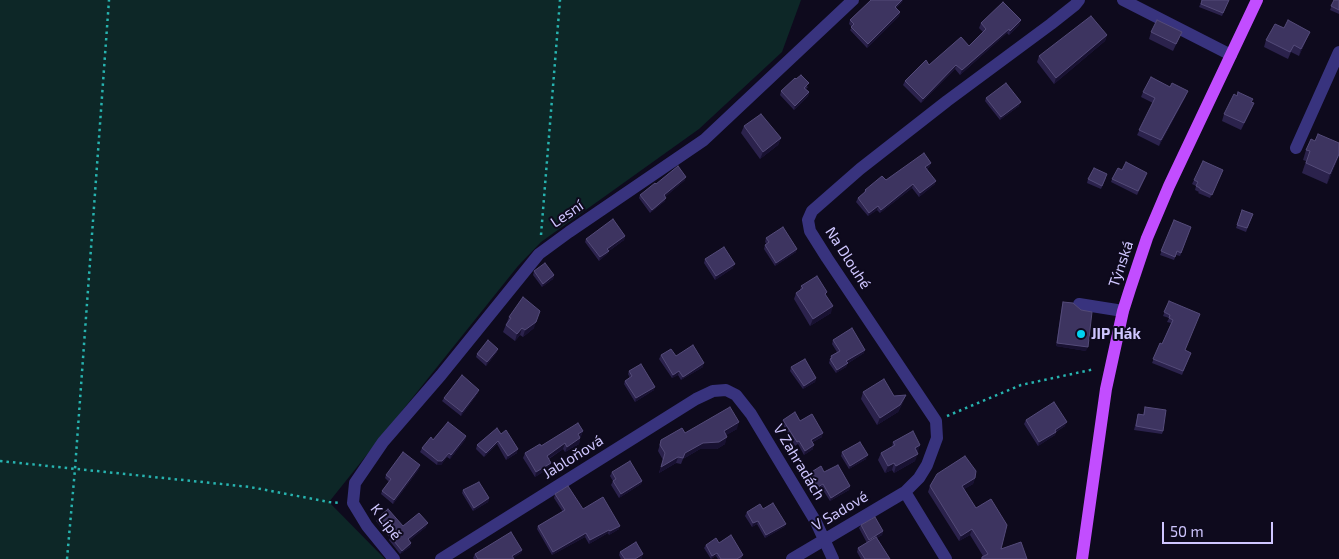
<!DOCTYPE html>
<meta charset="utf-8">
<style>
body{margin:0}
#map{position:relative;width:1339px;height:559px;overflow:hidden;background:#0e0a1d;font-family:"Exo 2",sans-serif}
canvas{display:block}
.scale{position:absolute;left:1162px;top:522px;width:111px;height:22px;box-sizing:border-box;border:2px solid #cfc6ff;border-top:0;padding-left:6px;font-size:15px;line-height:18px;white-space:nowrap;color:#cfc6ff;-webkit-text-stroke:4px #0e0a1d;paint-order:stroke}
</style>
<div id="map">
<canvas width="1339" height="559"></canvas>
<div class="scale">50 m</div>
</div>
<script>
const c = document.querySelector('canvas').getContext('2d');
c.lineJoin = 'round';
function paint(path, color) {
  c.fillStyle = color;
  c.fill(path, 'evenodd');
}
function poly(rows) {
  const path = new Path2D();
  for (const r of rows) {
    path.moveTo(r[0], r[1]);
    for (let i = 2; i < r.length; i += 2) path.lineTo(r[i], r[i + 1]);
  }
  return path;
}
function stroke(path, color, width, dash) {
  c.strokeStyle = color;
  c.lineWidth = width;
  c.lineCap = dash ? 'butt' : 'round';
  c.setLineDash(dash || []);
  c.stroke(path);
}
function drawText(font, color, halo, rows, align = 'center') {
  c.font = font + ' "Exo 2",sans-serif';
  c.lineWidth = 4;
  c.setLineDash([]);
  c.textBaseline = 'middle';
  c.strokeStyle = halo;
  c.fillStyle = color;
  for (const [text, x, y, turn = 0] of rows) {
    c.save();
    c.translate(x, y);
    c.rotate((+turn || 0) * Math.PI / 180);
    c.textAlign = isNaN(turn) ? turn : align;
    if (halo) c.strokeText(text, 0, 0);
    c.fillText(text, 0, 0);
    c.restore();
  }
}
paint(poly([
 [0,0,801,0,782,52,699,129,541,242,518,266,329,502,385,559,0,559]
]), '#0d2727');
stroke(poly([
 [541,235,560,0],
 [947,416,1021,385,1095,369],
 [0,461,250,487,329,502,341,503],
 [67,559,75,469,109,0]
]), '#27b3af', 2.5, [2.5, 4]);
stroke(poly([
 [1123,0,1231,55],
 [1296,148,1339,52],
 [1079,304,1123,311],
 [394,559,367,526,353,503,355,483,383,442,441,375,539,254,569,232,704,140,853,0],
 [441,559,696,399,713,391,726,390,736,395,751,414,816,522,833,559],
 [792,559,905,492],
 [946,559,905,492,919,478,927,465,937,438,936,421,827,258,810,231,808,220,812,211,860,169,947,101,1051,24,1075,5,1079,0]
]), '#38337e', 12);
stroke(poly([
 [1082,559,1106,389,1123,311,1130,289,1147,238,1169,186,1257,0]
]), '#c24dff', 12);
paint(poly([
 [871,0,903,0,902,2,896,8,900,12,899,16,867,48,850,30,852,27,849,24,850,20],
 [1202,0,1229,0,1222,16,1199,7],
 [1334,0,1339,0,1339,14,1330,10],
 [1021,20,1019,25,1009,35,1007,33,960,75,955,69,921,103,903,85,905,81,929,65,969,46,983,32,979,28,981,23],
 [1284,28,1310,32,1299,56,1291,52,1288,59,1264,47,1266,40],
 [1151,32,1182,32,1173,51,1149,39],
 [1107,35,1105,41,1054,84,1037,62,1039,56],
 [796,79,808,87,806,89,809,92,808,96,794,110,780,95,781,91],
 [1170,87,1186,96,1159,146,1137,135,1153,103,1141,97,1143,92],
 [1237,96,1251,102,1251,110,1241,130,1222,121,1224,114],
 [986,98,1019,106,1000,120,985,101],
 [744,126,781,138,778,145,760,159,741,133],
 [1315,141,1339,143,1339,156,1327,184,1302,173,1306,161,1303,160,1306,150],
 [930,166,927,169,935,184,919,197,912,188,880,213,877,210,868,216,856,202,858,198,864,193,865,190,886,180],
 [1122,170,1146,176,1137,195,1111,182,1112,179],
 [1222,173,1210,198,1198,193,1199,192,1195,190,1196,186,1192,184,1194,180],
 [1106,178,1101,189,1087,183,1088,179],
 [685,180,665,197,665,201,650,213,639,198,640,195,656,184],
 [1242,210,1253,214,1246,232,1236,228],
 [1174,220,1191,227,1180,256,1176,255,1174,260,1160,255],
 [625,236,624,240,609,251,607,254,599,261,585,242,586,239],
 [766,238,796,252,775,266,764,249,765,245,767,244,765,242],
 [705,259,733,268,715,280,704,263],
 [534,271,554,275,553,279,542,287,533,275],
 [801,286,826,295,831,313,810,326,794,299,796,293,800,290],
 [1169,301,1185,350,1191,353,1182,375,1152,363,1160,343,1162,344,1171,323,1167,322,1169,318,1163,316],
 [1063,302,1086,351,1056,346,1062,305],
 [509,317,534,328,523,337,520,335,515,341,503,332],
 [833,340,864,353,847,364,846,367,836,373,829,363,831,356,837,352,832,344],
 [497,352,486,366,476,357,477,354],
 [661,355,676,356,703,367,681,380,678,375,672,378,659,359],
 [791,367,816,378,815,382,803,389,790,371],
 [629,371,654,390,635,402,624,384,625,381,630,378,628,374],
 [863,392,894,396,906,395,903,402,898,412,877,425,861,399],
 [478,393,461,416,442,401,444,398],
 [1145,407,1163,431,1162,434,1134,430,1138,414,1143,415],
 [783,420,800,421,822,437,813,442,813,449,804,455,798,444,795,446,782,423],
 [1026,420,1065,426,1056,432,1055,435,1038,446,1024,424],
 [737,429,726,435,725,444,717,449,700,449,683,459,681,464,676,463,659,473,663,460,658,451,661,440,685,433],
 [583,431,581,436,580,437,580,438,579,444,565,452,563,449,549,459,551,463,549,468,535,477,523,458,525,453,541,446],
 [501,434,517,453,506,460,497,444,484,457,476,449,477,445],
 [466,436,465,440,450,459,447,457,441,465,437,465,420,452,422,448,433,440],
 [893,442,920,445,917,452,915,461,894,473,892,470,885,473,878,460,881,453,892,447],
 [842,452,866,459,849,469,841,456],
 [419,469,393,504,381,494,382,491,389,482,385,478,386,475],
 [612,472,642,481,641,484,619,498,611,485,613,481,610,476],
 [824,472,850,486,849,490,830,501,821,487,817,490,809,476,810,473],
 [975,478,973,484,964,489,1001,549,1027,559,981,559,982,557,983,556,970,535,959,541,928,492,930,486],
 [463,490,489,498,488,502,473,511,462,493],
 [555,494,583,509,619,529,609,535,608,533,589,544,585,537,552,555,537,529,538,526,563,512,554,498],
 [763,509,786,524,784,527,765,538,757,524,752,527,745,516,747,512],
 [378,518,403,526,426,527,409,541,411,543,410,547,400,554,389,540,390,538,376,521],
 [861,525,883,531,882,535,877,538,890,559,861,559,857,552,858,548,867,543,859,528],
 [706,545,743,555,741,559,718,559,716,556,711,559,704,548],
 [522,550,521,553,513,558,514,559,474,559,473,558,475,554],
 [620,552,642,558,640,559,621,559,619,555]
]), '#2b224c');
paint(poly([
 [902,0,903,0,902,2,893,10,895,7],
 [900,12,899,16,867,48,868,44],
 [1021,20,1019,25,1009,35,1010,31],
 [1009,29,1007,33,960,75,962,70],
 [1310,32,1307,38,1299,56,1301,49],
 [1107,35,1105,41,1054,84,1056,78],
 [956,65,955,69,921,103,923,99],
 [1188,91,1186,96,1159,146,1161,140],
 [809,92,808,96,794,110,795,106],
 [1021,102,1019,106,1000,120,1001,117],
 [781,138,778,145,760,159,763,152],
 [1339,154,1339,156,1327,184,1330,174],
 [931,163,930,166,924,171,925,167],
 [686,177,685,180,663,199,664,195],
 [936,181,935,184,919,197,920,193],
 [913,184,912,188,880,213,881,210],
 [666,198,665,201,650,213,652,210],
 [878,206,877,210,868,216,869,213],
 [625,236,624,240,609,251,607,254,599,261,600,257,607,249],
 [797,249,796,252,775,266,776,263],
 [735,264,733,268,715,280,716,276],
 [554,275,553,279,542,287,543,284],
 [833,306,831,313,810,326,813,319],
 [540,311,534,328,523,337,525,330],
 [522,328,520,335,515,341,517,334],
 [1057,343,1088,347,1086,351,1056,346],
 [498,349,497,352,486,366,487,362],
 [865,350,864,353,847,364,846,367,836,373,837,370,846,361],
 [704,363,703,367,681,380,683,377],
 [679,371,678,375,672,378,673,375],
 [816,378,815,382,803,389,804,386],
 [655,387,654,390,635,402,636,398],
 [479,390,478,393,461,416,462,412],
 [906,395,903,402,898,412,877,425,880,418],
 [739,422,737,429,721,438,724,431],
 [1067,422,1065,426,1053,433,1055,430],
 [583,431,581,436,576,440,578,434],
 [1056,432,1055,435,1038,446,1039,442],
 [823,433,822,437,810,443,811,440],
 [466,436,465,440,450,459,451,455],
 [727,437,725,444,717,449,700,449,683,459,685,453,703,443],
 [580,438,579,444,565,452,567,447],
 [498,441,497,444,484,457,486,453],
 [565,443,563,449,545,461,547,456],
 [814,445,813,449,804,455,805,451],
 [920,445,918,452,912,455,915,448],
 [518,449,517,453,506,460,508,456],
 [449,453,447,457,441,465,437,465,438,461],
 [918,454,915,461,894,473,896,466],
 [868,455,866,459,849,469,850,466],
 [678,457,676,463,659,473,661,467],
 [551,463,549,468,535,477,536,472],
 [894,463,892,470,885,473,888,466],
 [420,465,419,469,393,504,394,500],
 [975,478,973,484,960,492,962,486],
 [642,481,641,484,619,498,621,494],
 [823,484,821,487,817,490,818,487],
 [850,486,849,490,830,501,831,498],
 [489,498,488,502,473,511,474,508],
 [758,521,757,524,752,527,753,523],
 [428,523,426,527,407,543,408,539],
 [786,524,784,527,765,538,766,535],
 [620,526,619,529,609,535,610,531],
 [972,529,970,535,959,541,961,536],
 [609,530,608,533,589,544,590,540],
 [883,531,882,535,868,543,869,540],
 [586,533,585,537,552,555,553,552],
 [411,543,410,547,400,554,402,551],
 [522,550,521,553,512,559,512,556],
 [717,553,716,556,711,559,712,556],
 [643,554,642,558,640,559,635,559]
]), '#181131');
const building = poly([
 [871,0,902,0,895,7,900,12,868,44,851,27,854,24,850,20,871,0],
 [1202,0,1229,0,1223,13,1201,4,1202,0],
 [1334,0,1339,0,1339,10,1331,6,1334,0],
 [1003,2,1021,20,1010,31,1009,29,962,70,956,65,923,99,905,81,926,60,929,65,961,37,969,46,986,29,981,23,1003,2],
 [1091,16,1107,35,1056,78,1039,56,1091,16],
 [1157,20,1182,32,1176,44,1151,32,1157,20],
 [1288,20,1310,32,1301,49,1294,45,1290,52,1266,40,1275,24,1284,28,1288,20],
 [801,75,809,83,804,88,809,92,795,106,781,91,795,78,796,79,801,75],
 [1151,77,1170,87,1172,83,1188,91,1161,140,1139,130,1155,98,1143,92,1151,77],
 [1006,83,1021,102,1001,117,986,98,1006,83],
 [1238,92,1253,99,1251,102,1254,103,1244,123,1224,114,1234,94,1237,96,1238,92],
 [761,114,781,138,763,152,744,126,761,114],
 [1318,134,1339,143,1339,154,1330,174,1306,163,1310,151,1306,150,1311,139,1315,141,1318,134],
 [924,153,931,163,925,167,936,181,920,193,913,184,881,210,878,206,869,213,858,198,866,191,865,190,882,176,886,180,924,153],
 [1203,161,1223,170,1212,195,1200,189,1200,188,1196,186,1198,182,1194,180,1203,161],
 [1126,162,1147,173,1138,191,1112,179,1118,168,1122,170,1126,162],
 [678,166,686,177,664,195,666,198,652,210,640,195,655,183,656,184,678,166],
 [1094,168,1107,174,1102,186,1088,179,1094,168],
 [1242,210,1253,214,1247,228,1237,225,1242,210],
 [613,219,625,236,607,249,609,251,600,257,586,239,613,219],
 [1174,220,1191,227,1181,253,1177,251,1175,257,1161,251,1174,220],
 [783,227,797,249,776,263,765,245,769,242,766,238,783,227],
 [724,247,735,264,716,276,705,259,724,247],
 [545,263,554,275,543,284,534,271,545,263],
 [817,276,827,292,825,294,833,306,813,319,796,293,803,288,801,286,817,276],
 [523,297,540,311,536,322,525,330,522,328,517,334,506,325,511,318,509,317,523,297],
 [1169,301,1200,314,1185,350,1191,353,1183,371,1153,359,1160,343,1162,344,1173,320,1169,318,1170,315,1164,312,1169,301],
 [1063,302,1073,303,1081,310,1092,312,1088,347,1057,343,1063,302],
 [852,328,865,350,846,361,848,363,837,370,830,359,832,358,831,356,840,351,833,340,852,328],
 [488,340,498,349,487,362,477,354,488,340],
 [693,345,704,363,683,377,679,371,673,375,661,355,671,349,676,356,693,345],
 [805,359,816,378,804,386,791,367,805,359],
 [641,364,655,387,636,398,625,381,632,376,629,371,641,364],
 [462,375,479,390,462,412,444,398,462,375],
 [884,379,894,396,906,395,900,405,880,418,863,392,884,379],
 [1054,402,1067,422,1055,430,1056,432,1039,442,1026,420,1054,402],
 [730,407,739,422,724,431,727,437,719,442,703,443,685,453,683,458,678,457,661,467,665,453,660,445,661,440,682,428,685,433,730,407],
 [1145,407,1166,410,1163,431,1136,426,1138,414,1144,415,1145,407],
 [795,412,800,421,812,414,823,433,811,440,814,445,805,451,799,441,797,442,783,420,795,412],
 [448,422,466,436,451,455,449,453,442,461,438,461,422,448,431,437,433,440,448,422],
 [578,423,583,431,578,434,580,438,567,447,565,443,547,456,551,463,536,472,525,453,540,444,541,446,578,423],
 [497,428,501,434,506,430,518,449,508,456,498,441,486,453,477,445,497,428],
 [913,431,920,445,915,448,918,454,896,466,894,463,888,466,881,453,895,445,893,442,913,431],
 [860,442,868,455,850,466,842,452,860,442],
 [403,452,420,465,394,500,382,491,391,479,386,475,403,452],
 [965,456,976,471,975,478,962,486,976,508,991,499,1007,525,1001,549,1021,542,1027,559,982,559,982,557,988,554,972,529,961,536,930,486,937,474,965,456],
 [630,461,642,481,621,494,613,481,616,479,612,472,630,461],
 [838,465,850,486,831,498,823,484,818,487,810,473,821,466,824,472,838,465],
 [479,482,489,498,474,508,463,490,479,482],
 [568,486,583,509,603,497,620,526,610,531,609,530,590,540,586,533,553,552,538,526,565,510,555,494,568,486],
 [773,503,786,524,766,535,758,521,753,523,747,512,760,504,763,509,773,503],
 [388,509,403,526,419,513,428,523,408,539,411,543,402,551,390,536,392,535,378,518,388,509],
 [875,517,883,531,869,540,861,525,875,517],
 [511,532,522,550,512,556,514,559,478,559,475,554,511,532],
 [731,535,743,555,737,559,721,559,717,553,712,556,706,545,716,538,719,543,731,535],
 [876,537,890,559,865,559,858,548,876,537],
 [636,542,643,554,635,559,625,559,620,552,636,542]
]);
paint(building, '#3d3460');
stroke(building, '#544b79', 1);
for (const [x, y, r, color] of [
 [1081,334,5,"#00d2f1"]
]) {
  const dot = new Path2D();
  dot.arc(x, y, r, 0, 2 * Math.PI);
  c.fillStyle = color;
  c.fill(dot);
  stroke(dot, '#0e0a1d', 2);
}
drawText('15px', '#cfc6ff', '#0e0a1d', [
 ["Lesní",567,214,-34],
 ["Na Dlouhé",848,258,57],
 ["Týnská",1121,264,-71],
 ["Jabloňová",573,457,-32],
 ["V Zahradách",799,462,59],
 ["V Sadové",840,511,-31],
 ["K Lípě",386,522,53]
]);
drawText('bold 15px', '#cfc6ff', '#0e0a1d', [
 ["JIP Hák",1091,334]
], 'left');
</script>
